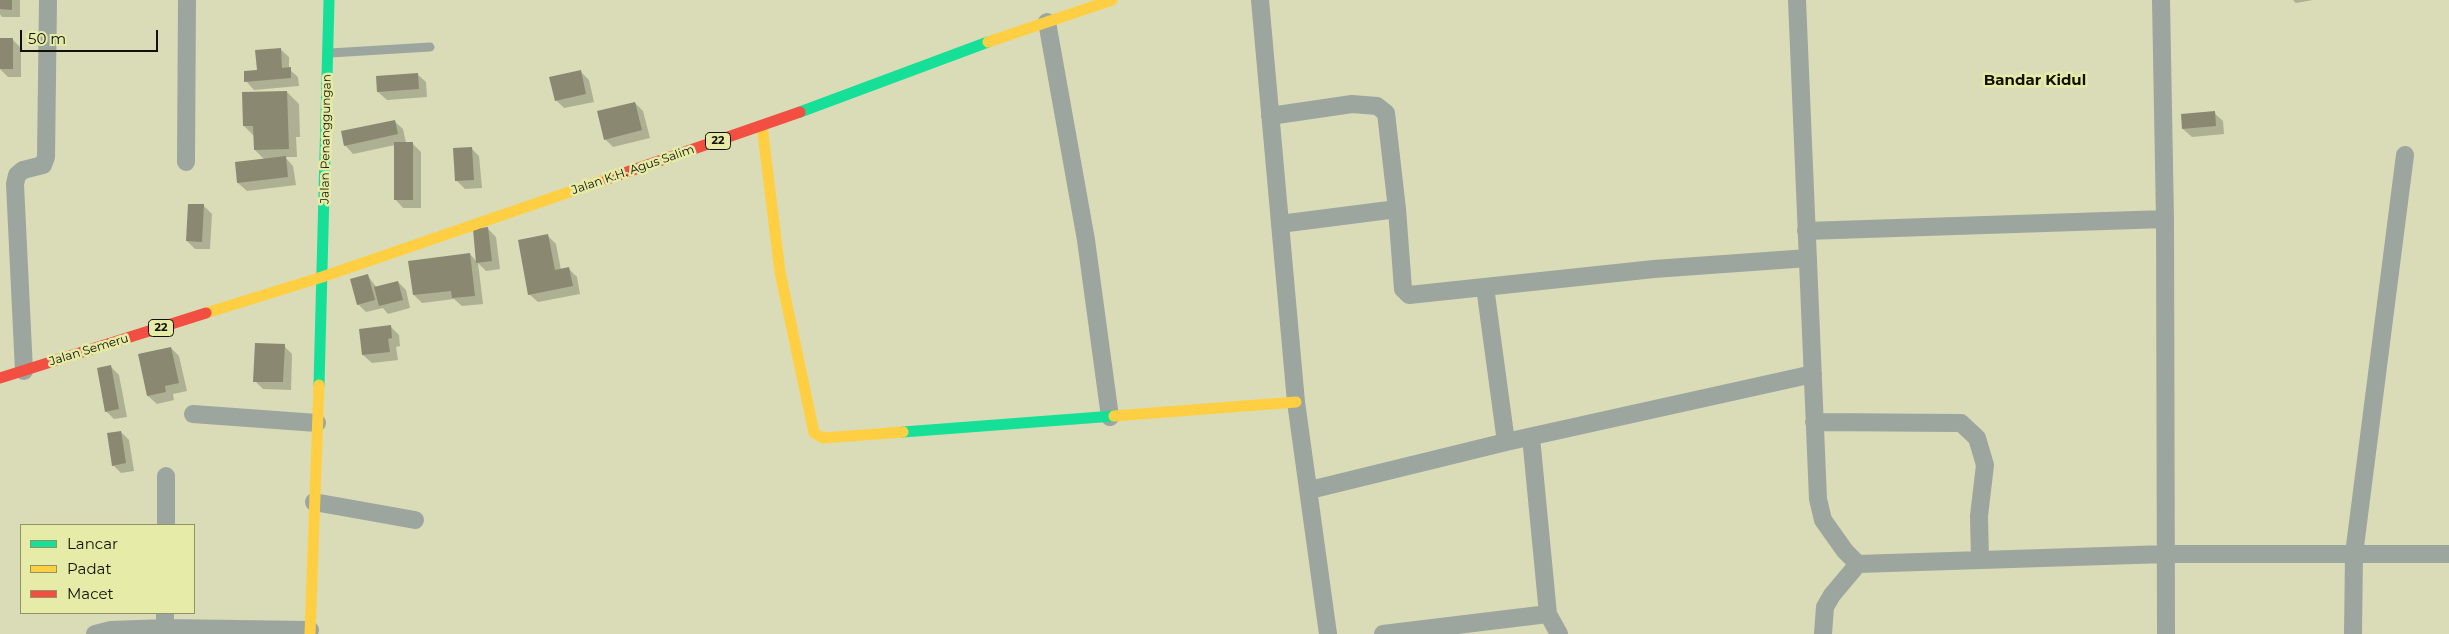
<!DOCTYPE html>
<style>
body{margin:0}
#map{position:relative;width:2449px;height:634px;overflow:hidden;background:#d9dcb7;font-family:Montserrat,sans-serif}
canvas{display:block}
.legend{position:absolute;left:20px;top:524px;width:175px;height:90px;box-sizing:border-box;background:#e6eba8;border:1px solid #909465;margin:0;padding:6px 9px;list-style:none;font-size:15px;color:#101100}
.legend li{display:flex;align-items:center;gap:10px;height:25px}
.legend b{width:25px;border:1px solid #909465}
.scale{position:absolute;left:20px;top:30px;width:138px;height:22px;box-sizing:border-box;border:2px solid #101100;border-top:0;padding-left:6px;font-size:15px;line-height:18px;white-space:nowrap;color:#101100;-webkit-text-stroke:4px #e6eba8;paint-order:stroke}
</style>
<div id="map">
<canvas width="2449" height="634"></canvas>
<ul class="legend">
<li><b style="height:6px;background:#16e098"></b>Lancar</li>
<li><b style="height:6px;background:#ffcf43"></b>Padat</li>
<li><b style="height:6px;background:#f24e42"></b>Macet</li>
</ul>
<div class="scale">50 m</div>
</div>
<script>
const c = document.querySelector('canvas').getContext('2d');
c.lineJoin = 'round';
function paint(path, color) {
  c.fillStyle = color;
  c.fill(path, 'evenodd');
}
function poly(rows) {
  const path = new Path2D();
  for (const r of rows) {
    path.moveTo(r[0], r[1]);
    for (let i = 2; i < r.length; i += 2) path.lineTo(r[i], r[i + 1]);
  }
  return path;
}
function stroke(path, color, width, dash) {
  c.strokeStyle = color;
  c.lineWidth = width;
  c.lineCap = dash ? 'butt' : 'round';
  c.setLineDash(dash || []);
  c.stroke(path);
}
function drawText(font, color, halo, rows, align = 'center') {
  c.font = font + ' Montserrat,sans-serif';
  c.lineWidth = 5;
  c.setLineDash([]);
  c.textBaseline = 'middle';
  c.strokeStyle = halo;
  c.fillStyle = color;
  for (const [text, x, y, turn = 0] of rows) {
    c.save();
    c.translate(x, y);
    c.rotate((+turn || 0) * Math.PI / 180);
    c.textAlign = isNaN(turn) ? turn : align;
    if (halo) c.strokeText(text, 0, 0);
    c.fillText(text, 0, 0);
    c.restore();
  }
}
paint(poly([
 [0,0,20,0,20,17,2,17,0,14],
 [2293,0,2313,0,2296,3],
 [0,40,13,40,21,48,21,77,8,77,0,69],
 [280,49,289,57,289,69,298,77,299,86,254,90,246,81],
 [581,72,589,80,594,102,564,108,556,100],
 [417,74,426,82,427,97,387,100,378,92],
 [287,92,299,104,300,137,296,137,297,157,285,157,293,166,296,185,247,191,238,183,236,163,265,160,255,150,254,136,244,126],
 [635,103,643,111,650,138,613,147,605,139],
 [2214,113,2223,121,2224,134,2192,137,2183,129],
 [394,121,403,129,406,143,412,143,421,152,421,208,403,208,395,199,395,145,353,154,345,145],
 [471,148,479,156,482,188,465,189,456,180],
 [203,205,212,214,210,249,195,249,187,241],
 [488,229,496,237,500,269,486,271,478,263,483,304,462,306,454,299,422,303,414,295,410,262,470,254,477,262],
 [548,236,556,244,561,270,569,269,577,277,580,294,538,302,529,294],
 [368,276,377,288,398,282,406,290,410,308,388,314,383,308,366,312,358,304],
 [391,327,399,335,400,346,396,347,398,360,372,363,363,355],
 [284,346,292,354,291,390,263,389,255,381],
 [171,348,179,356,187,391,173,394,174,400,157,404,148,396,140,355],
 [111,367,119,375,127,417,114,419,106,411],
 [121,432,129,440,134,471,121,473,113,465]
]), '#0003');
paint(poly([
 [0,0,12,0,12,10,0,9],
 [0,38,13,38,13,69,0,69],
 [281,48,282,68,291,67,291,78,244,82,244,71,257,70,255,50],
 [581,70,586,94,555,101,549,77],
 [418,73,419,89,377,92,376,76],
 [287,91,289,149,254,150,253,126,243,126,242,92],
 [635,102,642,130,604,140,597,111],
 [2215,111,2216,126,2182,129,2181,114],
 [395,120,398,134,344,146,341,131],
 [394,142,413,142,413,200,394,200],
 [472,147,474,180,455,181,453,148],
 [286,156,288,177,237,183,235,162],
 [188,204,204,204,202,242,186,241],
 [488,227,492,261,476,263,473,229],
 [548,234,555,270,569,267,573,286,528,295,518,240],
 [470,253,475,296,452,298,451,291,413,295,408,261],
 [368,274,375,300,357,305,350,279],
 [398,281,403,300,379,306,374,287],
 [391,325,392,338,388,339,390,352,362,355,359,329],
 [255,343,285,344,283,382,253,382],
 [171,347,179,383,165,386,166,392,147,396,138,354],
 [111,365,119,409,105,412,97,368],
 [121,431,126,463,112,466,107,433]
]), '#8a8870');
stroke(poly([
 [330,53,430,47]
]), '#9da59f', 9);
stroke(poly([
 [1260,0,1296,402,1328,634],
 [1797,0,1818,499,1823,520,1845,551,1858,564,1832,595,1825,607,1823,634],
 [2161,0,2165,219,2166,634],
 [1047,22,1086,240,1110,417],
 [1270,116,1352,104,1377,106,1386,113,1397,209,1403,289,1409,295,1654,269,1808,258],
 [2405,155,2354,554,2449,554],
 [186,162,187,0],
 [1280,224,1397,209],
 [1806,231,2165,219],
 [1485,287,1506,442],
 [24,371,15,184,17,175,23,170,43,165,46,157,48,0],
 [193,414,317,423],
 [1814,422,1961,423,1977,438,1985,465,1979,516,1980,560],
 [1310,490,1506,442,1813,374],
 [314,502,415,520],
 [166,525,166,476],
 [1858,564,2166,554,2354,554,2353,634],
 [1548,614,1559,634],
 [165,628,165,613],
 [95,634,111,630,165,628,310,630],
 [1383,634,1548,614,1531,437]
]), '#9da59f', 18);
stroke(poly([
 [800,112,988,42],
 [319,385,329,0],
 [903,432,1114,416]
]), '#16e098', 11);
stroke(poly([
 [988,42,1112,0],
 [762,126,780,272,814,433,823,438,903,432],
 [206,313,322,277,607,179],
 [1114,416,1296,402],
 [310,634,319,385]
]), '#ffcf43', 11);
stroke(poly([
 [607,179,800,112],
 [0,378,206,313]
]), '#f24e42', 11);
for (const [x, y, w] of [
 [718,141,25],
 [161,328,25]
]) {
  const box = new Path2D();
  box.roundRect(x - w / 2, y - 8.5, w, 17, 4);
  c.fillStyle = '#e6eba8';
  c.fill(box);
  stroke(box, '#101100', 1);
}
drawText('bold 11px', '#101100', null, [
 ["22",718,141],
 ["22",161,328]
]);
drawText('12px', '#101100', '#e6eba8', [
 ["Jalan Penanggungan",326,139,-89],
 ["Jalan K.H. Agus Salim",633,170,-19],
 ["Jalan Semeru",89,350,-17]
]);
drawText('bold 15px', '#101100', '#e6eba8', [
 ["Bandar Kidul",2035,81]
]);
</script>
